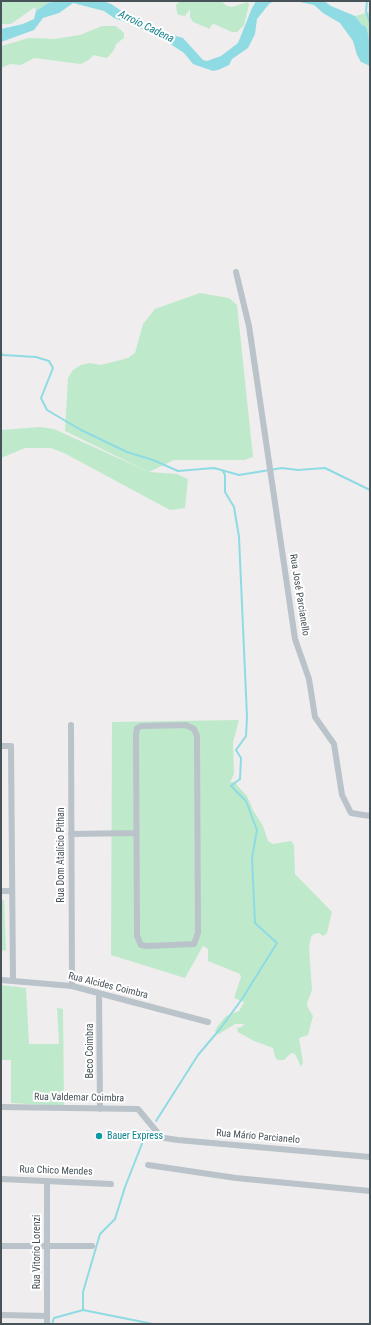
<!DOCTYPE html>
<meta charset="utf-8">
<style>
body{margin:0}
#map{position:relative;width:371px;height:1325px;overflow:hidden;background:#efeded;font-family:"Roboto Condensed",sans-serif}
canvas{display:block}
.frame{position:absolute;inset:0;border:2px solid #475259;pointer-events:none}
</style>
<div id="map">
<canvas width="371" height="1325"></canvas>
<div class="frame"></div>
</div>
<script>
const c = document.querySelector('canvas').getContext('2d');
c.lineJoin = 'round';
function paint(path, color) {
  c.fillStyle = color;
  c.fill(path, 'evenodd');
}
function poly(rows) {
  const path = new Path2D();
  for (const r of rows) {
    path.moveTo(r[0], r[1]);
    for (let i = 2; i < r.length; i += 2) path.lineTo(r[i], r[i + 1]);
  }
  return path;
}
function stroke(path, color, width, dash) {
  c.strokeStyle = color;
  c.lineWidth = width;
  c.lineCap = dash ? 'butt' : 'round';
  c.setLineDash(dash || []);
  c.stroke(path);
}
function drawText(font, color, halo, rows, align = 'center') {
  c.font = font + ' "Roboto Condensed",sans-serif';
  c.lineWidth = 4;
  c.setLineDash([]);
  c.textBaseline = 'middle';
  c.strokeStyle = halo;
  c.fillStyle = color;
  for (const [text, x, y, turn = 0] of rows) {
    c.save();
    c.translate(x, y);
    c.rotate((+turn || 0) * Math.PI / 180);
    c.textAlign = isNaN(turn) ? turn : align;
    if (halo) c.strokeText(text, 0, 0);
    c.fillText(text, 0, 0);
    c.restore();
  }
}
paint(poly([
 [1,1,57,1,48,3,36,11,35,7,11,24,1,24],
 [180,1,221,1,227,6,232,7,248,2,249,5,244,25,237,32,232,32,214,24,211,25,210,29,193,22,190,17,190,9,185,16,179,15,177,13,176,5],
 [370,4,370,45,367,29,362,25,355,16,369,12],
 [102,26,116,26,124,33,124,38,116,44,114,50,107,58,93,55,90,59,81,64,34,58,21,65,10,64,1,68,1,46,29,38,54,39,80,35],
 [200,293,229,298,237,305,253,457,244,460,174,460,149,472,65,431,68,378,73,370,81,365,90,363,101,365,128,358,135,353,143,324,155,309],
 [40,427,54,429,149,472,177,474,188,479,185,508,170,510,64,453,51,448,25,448,1,458,1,430],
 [239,720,233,742,234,774,230,782,234,782,247,796,253,810,263,826,268,841,273,844,291,841,294,845,295,874,332,912,327,933,323,936,319,933,314,934,311,937,309,947,312,990,307,1003,308,1008,313,1016,308,1035,299,1038,303,1062,301,1067,295,1054,291,1053,284,1060,278,1060,275,1057,273,1048,254,1041,238,1032,237,1028,242,1027,244,1024,235,1024,219,1034,215,1031,217,1027,226,1016,239,1011,244,1002,234,998,241,977,240,974,208,961,208,949,203,946,185,978,111,955,112,722],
 [1,900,4,900,6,950,1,951],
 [1,985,26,988,29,1044,59,1044,57,1008,63,1009,64,1106,11,1103,11,1060,1,1060]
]), '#beeacb');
paint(poly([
 [57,1,103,1,111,4,143,25,161,29,166,33,183,38,203,60,207,61,221,56,238,43,252,8,256,1,274,1,269,4,257,19,255,34,248,48,232,59,229,65,218,70,213,71,193,64,184,53,169,43,136,26,114,18,104,11,73,3,59,13,43,18,34,30,1,42,1,29,23,24,34,19,36,11,48,3],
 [295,1,324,1,331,6,355,16,362,25,365,26,367,29,370,45,370,66,361,62,357,55,353,41,340,23,323,13,314,5]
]), '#8fdbe4');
stroke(poly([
 [367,1,366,11,370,23],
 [1,353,3,355,36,357,49,361,53,368,41,398,47,410,81,430,127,452,153,460,178,471,214,468,239,475,282,468,298,470,325,468,370,490],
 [156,1121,198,1055,220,1029,242,999,277,943,255,923,252,858,257,830,246,801,231,786,240,779,241,758,236,750,246,736,247,717,239,537,234,507,225,492,225,475,223,471],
 [83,1310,83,1292,100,1234,115,1219,125,1187,147,1131],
 [52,1324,54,1318,83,1310,153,1324]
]), '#8fdbe4', 2);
stroke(poly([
 [236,272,249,326,295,639,309,679,315,717,334,744,342,795,351,813,370,816],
 [71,725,72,986],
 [186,725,194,729,197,736,198,933,194,944,147,946,141,945,137,936,136,735,137,728,142,726,186,725],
 [1,746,11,746,13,980],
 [71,834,136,833],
 [1,891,12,891],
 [1,980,72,986,208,1022],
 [99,993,100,1109],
 [1,1107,138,1109,157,1132,164,1138,178,1140,370,1157],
 [148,1165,236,1178,370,1191],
 [1,1179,111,1184],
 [47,1181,47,1324],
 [1,1246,92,1246],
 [1,1315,47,1316]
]), '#b9c3c9', 6);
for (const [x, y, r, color] of [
 [99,1136,4,"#0f9aa8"]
]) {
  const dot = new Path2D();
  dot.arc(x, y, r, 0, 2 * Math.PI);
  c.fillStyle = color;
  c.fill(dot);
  stroke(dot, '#fff', 1.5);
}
drawText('10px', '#475259', '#fff', [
 ["Rua José Parcianello",299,595,81],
 ["Rua Dom Atalício Pithan",61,855,-90],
 ["Rua Alcides Coimbra",108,986,14],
 ["Beco Coimbra",90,1051,-90],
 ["Rua Valdemar Coimbra",79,1098,1],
 ["Rua Mário Parcianelo",258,1137,5],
 ["Rua Chico Mendes",56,1171,2],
 ["Rua Vitorio Lorenzi",37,1252,-90]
]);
drawText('10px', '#0d838f', '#fff', [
 ["Bauer Express",107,1136]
], 'left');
drawText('italic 11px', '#17818d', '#fff', [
 ["Arroio Cadena",146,27,26]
]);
</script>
